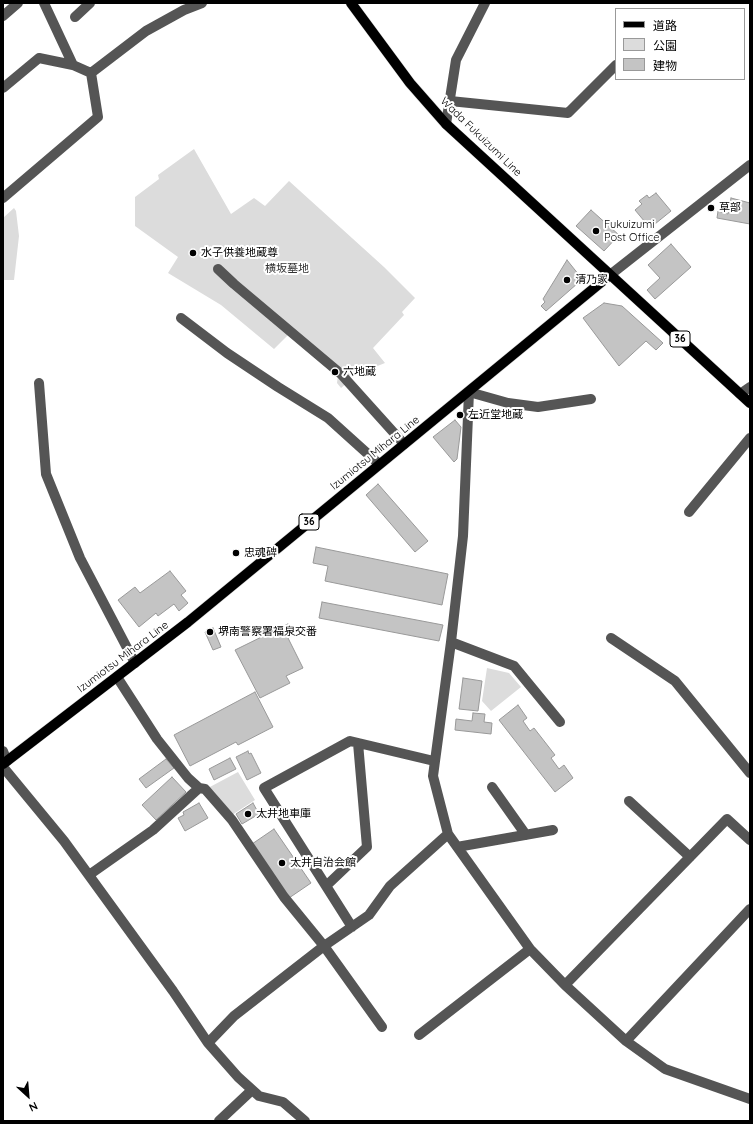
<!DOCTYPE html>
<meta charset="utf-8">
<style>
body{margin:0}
#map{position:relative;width:753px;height:1124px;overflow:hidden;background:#fff;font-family:Quicksand,"Noto Sans JP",sans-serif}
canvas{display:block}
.frame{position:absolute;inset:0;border:4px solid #000;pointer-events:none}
.legend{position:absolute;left:615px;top:8px;width:130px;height:72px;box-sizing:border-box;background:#fff;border:1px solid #999;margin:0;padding:5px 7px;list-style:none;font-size:12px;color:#000}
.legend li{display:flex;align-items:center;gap:8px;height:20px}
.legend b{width:20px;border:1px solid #999}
.north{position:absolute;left:8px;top:1076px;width:40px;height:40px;-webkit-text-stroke:3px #fff;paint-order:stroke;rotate:154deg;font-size:11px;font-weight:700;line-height:16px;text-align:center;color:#000}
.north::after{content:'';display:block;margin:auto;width:14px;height:18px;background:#000;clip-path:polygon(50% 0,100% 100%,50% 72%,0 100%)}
</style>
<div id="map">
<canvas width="753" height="1124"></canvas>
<div class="frame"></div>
<ul class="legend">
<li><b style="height:5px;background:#000"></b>道路</li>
<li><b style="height:11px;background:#dcdcdc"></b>公園</li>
<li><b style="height:11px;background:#c4c4c4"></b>建物</li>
</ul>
<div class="north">N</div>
</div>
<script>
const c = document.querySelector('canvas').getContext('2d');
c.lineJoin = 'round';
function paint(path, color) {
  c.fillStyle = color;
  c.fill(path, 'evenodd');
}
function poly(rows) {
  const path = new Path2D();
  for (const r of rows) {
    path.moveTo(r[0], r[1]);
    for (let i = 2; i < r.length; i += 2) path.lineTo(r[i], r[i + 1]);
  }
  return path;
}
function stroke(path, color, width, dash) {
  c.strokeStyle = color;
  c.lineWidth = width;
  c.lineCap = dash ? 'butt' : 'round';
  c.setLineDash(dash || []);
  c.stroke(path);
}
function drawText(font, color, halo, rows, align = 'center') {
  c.font = font + ' Quicksand,"Noto Sans JP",sans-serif';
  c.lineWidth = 4;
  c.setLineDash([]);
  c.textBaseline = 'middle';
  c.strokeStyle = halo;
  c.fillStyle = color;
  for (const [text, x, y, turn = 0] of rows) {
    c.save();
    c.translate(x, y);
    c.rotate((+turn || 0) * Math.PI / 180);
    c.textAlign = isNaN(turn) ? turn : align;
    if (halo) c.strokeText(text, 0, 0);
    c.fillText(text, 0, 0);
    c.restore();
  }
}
paint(poly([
 [194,149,231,214,254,198,265,206,289,181,384,267,415,298,402,312,404,315,373,348,385,363,350,377,347,383,341,388,337,383,338,375,288,335,274,349,221,305,168,273,178,257,135,226,135,197,159,179,158,175],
 [14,208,16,211,19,236,14,280,3,280,3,218],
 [487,668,509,673,521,687,491,711,482,701],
 [238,772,255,800,232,815,208,788]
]), '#dcdcdc');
const building = poly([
 [656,193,671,211,650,228,635,210,642,204,639,201,647,195,649,198,656,193],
 [731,198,750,203,750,224,717,218,718,211,728,214,731,198],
 [591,210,619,235,604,251,576,226,591,210],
 [671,244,691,267,655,299,647,290,660,278,648,265,671,244],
 [567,260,579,275,575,279,578,283,546,311,541,306,545,302,543,299,567,260],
 [604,303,622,306,663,343,656,350,646,341,619,366,583,318,604,303],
 [455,420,461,427,457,459,454,462,433,437,455,420],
 [378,484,428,541,415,552,366,495,378,484],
 [316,547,448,574,442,605,325,581,328,566,313,563,316,547],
 [170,571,186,591,181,595,188,603,179,611,174,604,158,616,156,613,139,627,118,600,135,587,140,593,170,571],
 [322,602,443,625,439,641,319,618,322,602],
 [288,624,294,634,288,638,303,668,286,676,290,683,260,698,235,650,288,624],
 [213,628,221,647,213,650,205,632,213,628],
 [463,678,482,681,478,711,459,709,463,678],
 [255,692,273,727,238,745,236,742,190,766,174,735,255,692],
 [518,705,527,718,523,721,530,731,534,728,555,755,551,758,559,769,564,765,573,778,555,792,499,720,518,705],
 [473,713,485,714,484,722,492,723,491,734,455,730,456,719,472,721,473,713],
 [248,751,249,754,251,753,261,773,247,780,236,757,248,751],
 [230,758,236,769,214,780,209,769,230,758],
 [166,759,174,768,146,788,139,779,166,759],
 [172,777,186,792,156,820,142,805,172,777],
 [199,803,208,818,185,831,178,818,184,815,183,812,199,803],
 [253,803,259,814,242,824,236,814,253,803],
 [274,829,311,883,289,898,252,844,274,829]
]);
paint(building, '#c4c4c4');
stroke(building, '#999', 1);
const major = poly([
 [351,3,410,83,446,124,750,403],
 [3,764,188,622,610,275]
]);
stroke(major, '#dbdbdb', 11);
stroke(poly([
 [44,3,73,65],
 [3,16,18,3],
 [75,17,90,3],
 [3,88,39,58,73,65,91,73,146,31,184,10,202,3],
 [450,101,568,113,616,65],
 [446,124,456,60,485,3],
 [3,198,98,117,91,73],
 [218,269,234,284,341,374,404,444],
 [610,275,750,165],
 [181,318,227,353,278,387,328,418,379,464],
 [39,383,46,474,80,558,135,663],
 [740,394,750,387],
 [591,399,538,407,508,403,469,392,463,536,451,642,433,776,448,834,530,949,565,985,626,1041,665,1069,750,1099],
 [689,512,750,438],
 [611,638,675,681,750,773],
 [451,642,514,666,560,722],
 [117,677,157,739,188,778,199,788,205,789,232,820,284,897,324,946,382,1027],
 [3,751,7,761],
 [3,767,64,841,173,991,208,1043,238,1077,259,1096,283,1102,305,1121],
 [492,787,526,835],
 [629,801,690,857],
 [457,847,553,830],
 [89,875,153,830,199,788],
 [326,886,367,847,358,743],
 [352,927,264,788,350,741,434,761],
 [565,985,727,819,750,840],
 [419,1035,530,949],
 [626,1041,750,909],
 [208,1043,234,1016,324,946,369,915,390,886,448,834],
 [219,1121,252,1090]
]), '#555', 10);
stroke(major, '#000', 10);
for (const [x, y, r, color] of [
 [711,208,4,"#000"],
 [596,231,4,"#000"],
 [193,253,4,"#000"],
 [567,280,4,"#000"],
 [335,372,4,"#000"],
 [460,415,4,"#000"],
 [236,553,4,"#000"],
 [210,632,4,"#000"],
 [248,814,4,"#000"],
 [282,863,4,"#000"]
]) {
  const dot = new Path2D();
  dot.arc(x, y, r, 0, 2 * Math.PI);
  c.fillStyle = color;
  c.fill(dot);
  stroke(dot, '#fff', 1.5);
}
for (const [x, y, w] of [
 [680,339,20],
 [309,522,20]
]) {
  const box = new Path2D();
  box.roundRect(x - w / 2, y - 8, w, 16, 3);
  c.fillStyle = '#fff';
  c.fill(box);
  stroke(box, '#000', 1);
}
drawText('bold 10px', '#000', null, [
 ["36",680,339],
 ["36",309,522]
]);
drawText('11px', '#000', '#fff', [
 ["Wada Fukuizumi Line",481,137,44],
 ["Izumiotsu Mihara Line",375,453,-39],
 ["Izumiotsu Mihara Line",123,657,-37]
]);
drawText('11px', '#000', '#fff', [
 ["草部",719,208],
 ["Fukuizumi",604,225],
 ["Post Office",604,238],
 ["水子供養地蔵尊",201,253],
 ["清乃家",575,280],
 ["六地蔵",343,372],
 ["左近堂地蔵",468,415],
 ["忠魂碑",244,553],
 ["堺南警察署福泉交番",218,632],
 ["太井地車庫",256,814],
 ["太井自治会館",290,863]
], 'left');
drawText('11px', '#333', '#fff', [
 ["横坂墓地",287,269]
]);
</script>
